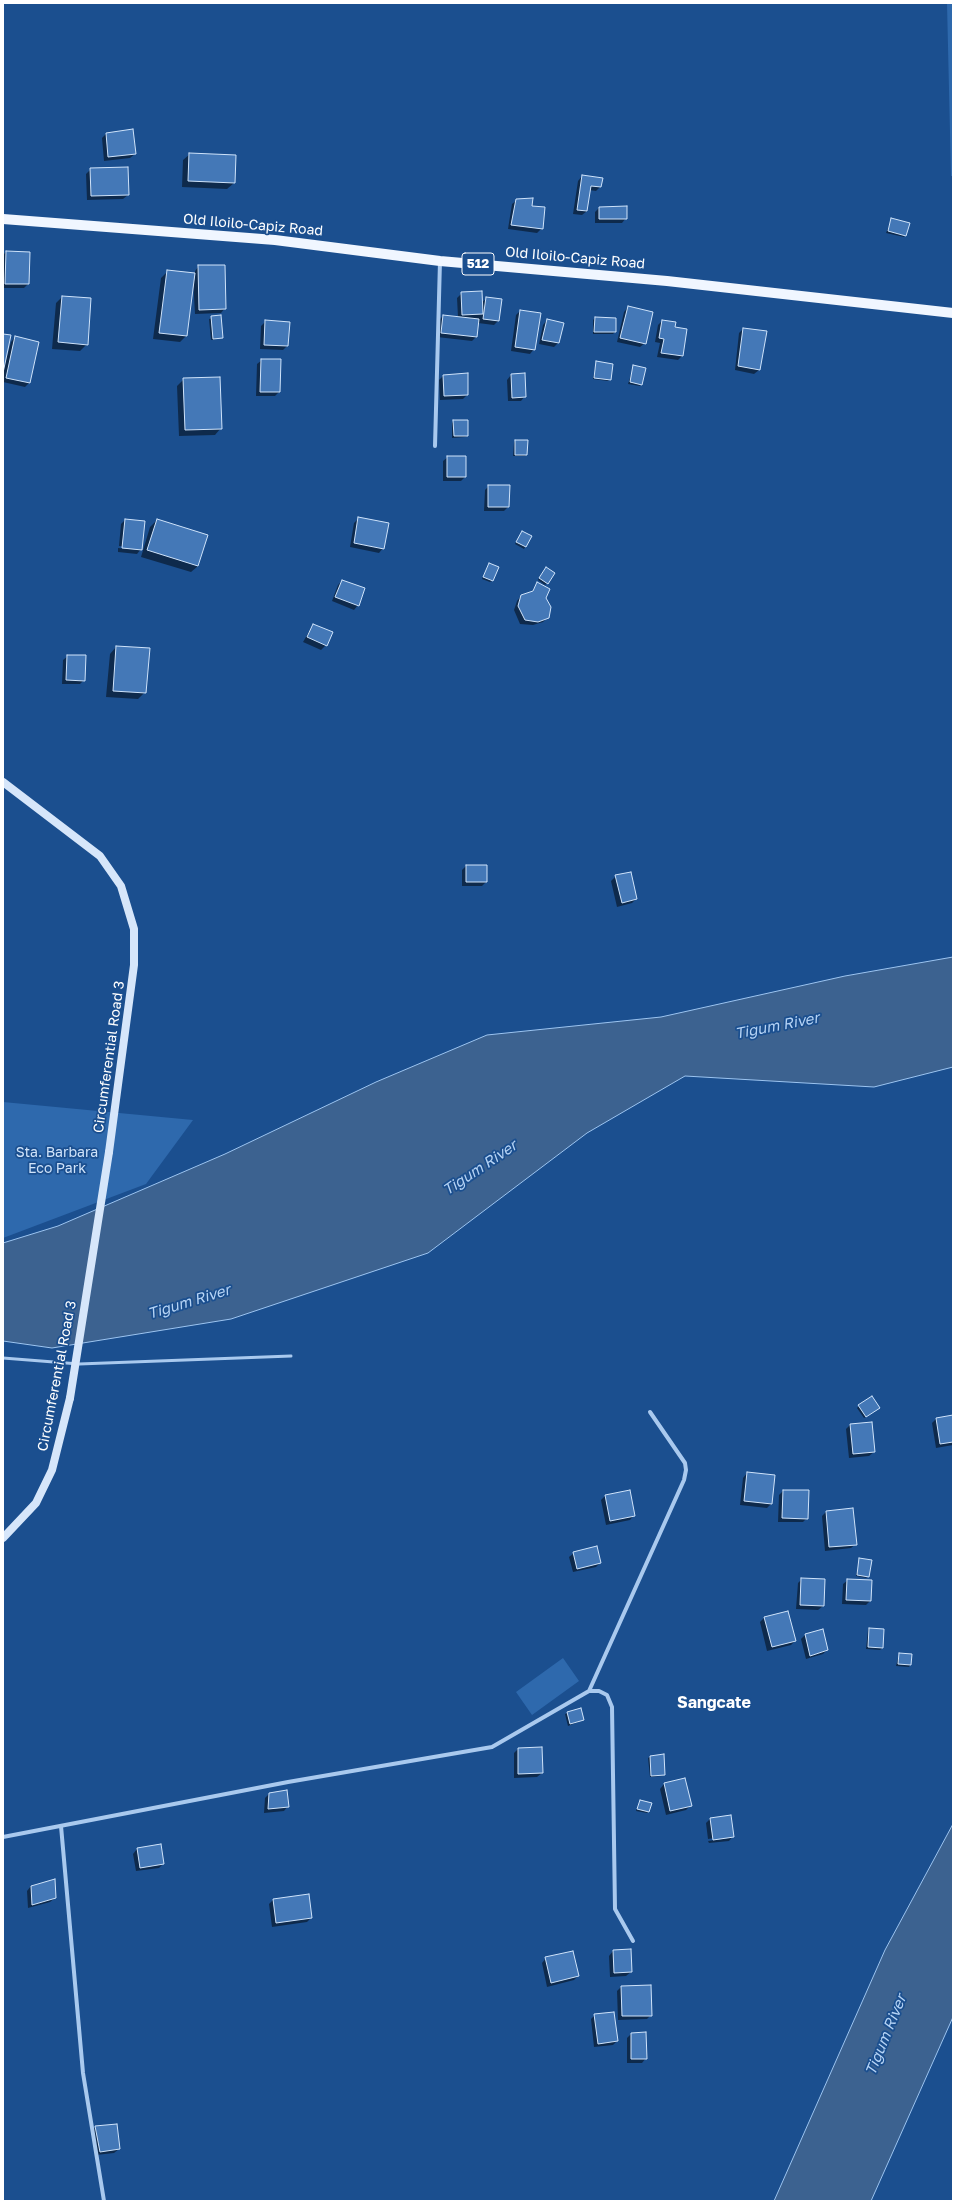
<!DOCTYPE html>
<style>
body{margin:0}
#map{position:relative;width:956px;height:2204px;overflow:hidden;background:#1b4f8f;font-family:"Golos Text",sans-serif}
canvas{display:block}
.frame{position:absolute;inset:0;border:4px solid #fff;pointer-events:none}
</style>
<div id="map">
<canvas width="956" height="2204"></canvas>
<div class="frame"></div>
</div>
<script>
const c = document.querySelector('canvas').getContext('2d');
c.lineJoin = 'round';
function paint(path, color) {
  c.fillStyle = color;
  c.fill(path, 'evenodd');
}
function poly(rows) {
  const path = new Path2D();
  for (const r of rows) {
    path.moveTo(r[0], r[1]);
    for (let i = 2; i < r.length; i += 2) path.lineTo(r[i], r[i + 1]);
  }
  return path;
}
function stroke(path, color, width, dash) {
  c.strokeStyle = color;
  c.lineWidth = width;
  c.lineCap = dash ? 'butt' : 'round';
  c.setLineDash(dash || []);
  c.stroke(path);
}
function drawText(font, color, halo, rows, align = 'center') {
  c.font = font + ' "Golos Text",sans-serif';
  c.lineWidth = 3.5;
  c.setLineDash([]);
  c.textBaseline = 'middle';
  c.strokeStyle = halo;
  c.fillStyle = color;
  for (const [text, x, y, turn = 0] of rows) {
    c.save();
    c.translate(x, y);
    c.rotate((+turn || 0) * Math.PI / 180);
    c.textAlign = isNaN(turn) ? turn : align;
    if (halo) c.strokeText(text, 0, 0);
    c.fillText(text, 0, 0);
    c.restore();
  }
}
paint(poly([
 [947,3,953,3,953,176,951,176],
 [3,1102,193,1120,146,1184,3,1238],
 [563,1658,579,1681,532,1715,516,1692]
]), '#2e69ad');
const water = poly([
 [953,957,953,1067,874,1087,685,1076,587,1133,428,1253,231,1319,52,1348,3,1341,3,1243,58,1226,225,1154,376,1082,487,1035,661,1017,845,976,953,957],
 [953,1824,953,2017,871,2201,774,2201,885,1950,953,1824]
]);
paint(water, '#3c6290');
stroke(water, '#9cc4f0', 1);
paint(poly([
 [106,134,135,154,130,158,104,161,102,138],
 [190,154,234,183,227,189,182,187,183,160],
 [91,169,128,195,123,199,87,200,86,174],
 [582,176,602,179,600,187,596,191,589,190,587,211,582,215,573,214,578,181],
 [517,200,531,207,542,228,537,233,508,229,512,204],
 [599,208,626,218,622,223,595,223,595,212],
 [892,219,905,235,904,237,886,233],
 [6,252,28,284,24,288,3,288,3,255],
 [199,266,225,308,221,313,195,314,193,279,186,336,180,342,153,339,161,278,168,271,195,274,195,271],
 [462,293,481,303,487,298,498,321,494,325,478,323,476,337,472,341,437,337,439,320,443,316,458,317,457,298],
 [62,297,87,344,80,351,52,349,56,303],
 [628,307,645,343,640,347,617,342,624,312],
 [520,311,534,349,530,354,511,351,516,315],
 [220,316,222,338,211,340,209,319],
 [595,318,615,332,613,334,593,334,593,320],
 [547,320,558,343,554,347,539,344,543,325],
 [266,321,287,346,283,350,260,349,261,326],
 [662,321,674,328,682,356,678,360,657,357,660,343,655,342,658,325],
 [743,329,759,370,754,374,735,370,739,333],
 [15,337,29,383,25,387,3,382,3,371,11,342],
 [262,360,280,360,279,392,275,396,256,396,257,364],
 [596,362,610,379,608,381,593,379],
 [634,366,641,384,640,386,628,384],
 [524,374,525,396,521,401,508,401,507,380,511,375],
 [444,375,467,395,463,399,440,400,439,380],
 [184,379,221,428,215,435,179,436,177,386],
 [454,421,467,436,465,437,452,438,452,423],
 [515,441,526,454,525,456,513,456,514,443],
 [448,457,465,477,461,481,443,481,443,461],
 [489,486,508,507,504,511,484,511,485,490],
 [359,518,383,548,379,553,350,547,354,523],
 [125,520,141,549,137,554,118,552,118,548,139,550,139,548,119,546,121,524],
 [157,520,198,566,191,572,141,557,150,527],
 [522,532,531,537,524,549,515,544],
 [489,564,492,581,490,582,482,579],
 [544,570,547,583,545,585,538,580],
 [342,581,358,605,354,610,332,601,338,585],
 [538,583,545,598,548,617,543,622,533,625,520,624,514,610,517,601,521,596,531,593],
 [313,625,326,645,321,650,303,642],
 [116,647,145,692,138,699,106,697,110,654],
 [68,656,84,680,80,684,62,684,63,660],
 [466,866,486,866,486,882,482,886,462,886,462,870],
 [616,876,636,899,632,903,617,907,611,881],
 [859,1406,879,1408,864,1418,857,1408],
 [953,1416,953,1445,936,1448,932,1423,936,1419],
 [850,1425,874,1452,869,1456,849,1458,846,1429],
 [747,1473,771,1504,767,1508,740,1505,743,1478],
 [783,1491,808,1491,807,1518,803,1522,778,1522,779,1495],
 [605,1496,634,1515,630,1520,606,1525,601,1500],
 [826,1512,856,1544,851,1548,825,1551,822,1516],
 [574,1553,600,1563,596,1567,573,1572,569,1557],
 [860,1559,868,1576,866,1578,856,1576],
 [802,1579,823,1606,818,1610,796,1609,798,1583],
 [848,1580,870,1601,866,1605,842,1604,843,1584],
 [764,1618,795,1641,791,1645,767,1651,760,1622],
 [869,1629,882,1648,880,1650,866,1649,868,1630],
 [822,1630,827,1650,823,1654,806,1659,801,1639,805,1635],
 [899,1654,910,1665,909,1667,896,1666],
 [580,1709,583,1720,568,1726,565,1714],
 [541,1748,542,1773,537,1777,514,1778,514,1753,518,1749],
 [650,1757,664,1774,662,1776,650,1777,648,1758],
 [684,1780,690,1806,686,1810,666,1815,660,1789,664,1784],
 [269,1794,288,1806,284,1811,264,1813,265,1798],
 [640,1801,648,1812,647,1813,636,1811],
 [730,1816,733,1836,729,1841,709,1843,708,1841,729,1838,729,1836,708,1839,706,1823,710,1819],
 [160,1846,163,1864,159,1868,136,1871,133,1854,137,1849],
 [31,1886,55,1898,50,1902,28,1908,27,1891],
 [273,1900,311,1918,307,1922,272,1927,269,1904],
 [613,1951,631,1972,626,1976,610,1977,609,1956],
 [546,1958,578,1976,574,1980,547,1987,542,1963],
 [621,1987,651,2015,647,2019,618,2020,617,1991],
 [595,2015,617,2041,613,2045,594,2047,591,2019],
 [631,2034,646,2058,642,2063,627,2063,627,2038],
 [96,2127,119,2149,114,2153,96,2155,91,2131]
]), '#0007');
const building = poly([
 [133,129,136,154,108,157,106,133,133,129],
 [189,153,236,155,235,183,188,181,189,153],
 [128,167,129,195,91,196,90,168,128,167],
 [582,175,603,178,601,187,591,186,587,211,577,210,582,175],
 [533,198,532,206,545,207,543,229,511,225,516,199,533,198],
 [627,206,627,219,599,219,599,207,627,206],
 [891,218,910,223,906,236,888,231,891,218],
 [6,251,30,252,29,284,5,284,6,251],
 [198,265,225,265,226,309,199,310,198,265],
 [167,270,195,273,187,336,159,333,167,270],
 [482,291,483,314,462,315,461,292,482,291],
 [62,296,91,298,88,345,58,342,62,296],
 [486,297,502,299,499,321,483,319,486,297],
 [628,306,653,312,646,344,620,338,628,306],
 [520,310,541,313,535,350,515,347,520,310],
 [221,315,223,338,213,339,211,316,221,315],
 [443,315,479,319,477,337,441,333,443,315],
 [595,317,616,318,616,332,594,332,595,317],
 [547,319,564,323,559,343,542,340,547,319],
 [265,320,290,322,288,346,264,345,265,320],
 [662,320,676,322,675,327,687,329,683,356,661,353,664,339,659,338,662,320],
 [743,328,767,331,760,370,738,366,743,328],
 [3,334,11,335,3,373,3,334],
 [15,336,39,342,30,383,6,378,15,336],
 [261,359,281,359,280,392,260,392,261,359],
 [596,361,613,364,611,380,594,378,596,361],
 [633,365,646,368,642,385,630,382,633,365],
 [468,373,468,395,444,396,443,375,468,373],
 [525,373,526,397,512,398,511,374,525,373],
 [220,377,222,429,185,430,183,378,220,377],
 [453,420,468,420,468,436,454,436,453,420],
 [515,440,528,440,527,455,515,455,515,440],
 [447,456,466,456,466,477,447,477,447,456],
 [488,485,510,485,509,507,488,507,488,485],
 [358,517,389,523,384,549,354,543,358,517],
 [125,519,145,521,142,550,122,548,125,519],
 [157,519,208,535,198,566,147,550,157,519],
 [522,531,532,536,526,547,516,542,522,531],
 [489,563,499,567,493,581,483,577,489,563],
 [546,567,555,573,548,584,539,578,546,567],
 [342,580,365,588,359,606,335,597,342,580],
 [537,582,550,589,546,598,551,607,549,618,538,622,525,620,518,606,521,595,533,591,537,582],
 [313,624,333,632,327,646,307,637,313,624],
 [116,646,150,648,146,693,113,691,116,646],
 [67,655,86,655,85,681,66,680,67,655],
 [466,865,487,865,487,882,466,882,466,865],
 [631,872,637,899,622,903,615,875,631,872],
 [872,1396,880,1408,866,1417,858,1405,872,1396],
 [953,1415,953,1442,940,1444,936,1418,953,1415],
 [872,1422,875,1452,853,1454,850,1424,872,1422],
 [747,1472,775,1475,772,1504,744,1501,747,1472],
 [630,1490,635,1516,610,1521,605,1495,630,1490],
 [783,1490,809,1490,808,1519,782,1518,783,1490],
 [853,1508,857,1545,829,1547,826,1511,853,1508],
 [597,1546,601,1563,577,1569,573,1552,597,1546],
 [859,1558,872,1560,869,1577,857,1575,859,1558],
 [801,1578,825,1579,824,1606,800,1605,801,1578],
 [847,1579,872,1580,871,1601,846,1600,847,1579],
 [788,1611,796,1641,772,1647,764,1617,788,1611],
 [869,1628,884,1629,883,1648,868,1647,869,1628],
 [823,1629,828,1650,810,1656,805,1634,823,1629],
 [899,1653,912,1654,911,1665,898,1664,899,1653],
 [581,1708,584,1720,570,1724,567,1712,581,1708],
 [542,1747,543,1773,518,1774,518,1748,542,1747],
 [664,1754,665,1775,651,1776,650,1756,664,1754],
 [685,1778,692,1806,670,1811,664,1783,685,1778],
 [287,1790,289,1807,268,1809,269,1793,287,1790],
 [640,1800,652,1803,649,1812,637,1809,640,1800],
 [731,1815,734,1837,713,1840,710,1818,731,1815],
 [161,1844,164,1864,140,1868,137,1848,161,1844],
 [55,1879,56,1898,32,1905,31,1886,55,1879],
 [309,1894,312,1918,276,1923,273,1899,309,1894],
 [631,1949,632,1972,614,1973,613,1950,631,1949],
 [573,1951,579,1976,551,1983,545,1957,573,1951],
 [651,1985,652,2016,622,2016,621,1986,651,1985],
 [614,2012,618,2041,598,2044,594,2014,614,2012],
 [646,2032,647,2059,631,2059,631,2033,646,2032],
 [117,2124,120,2149,100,2152,95,2126,117,2124]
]);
paint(building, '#4478b7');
stroke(building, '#cfe3fa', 1);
stroke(poly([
 [3,1358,79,1364,291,1356]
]), '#a9c9ee', 3);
stroke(poly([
 [435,446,440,261],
 [589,1691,684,1480,686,1470,685,1463,650,1412],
 [61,1826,83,2073,104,2201],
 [3,1837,288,1782,492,1747,589,1691,599,1691,607,1695,612,1707,615,1909,633,1941]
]), '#a9c9ee', 4);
stroke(poly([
 [3,782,100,856,121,886,134,929,134,965,109,1152],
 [3,1538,36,1503,52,1470,70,1398]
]), '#d6e6fa', 8);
stroke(poly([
 [3,219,275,240,440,261,667,281,953,313]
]), '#f0f6ff', 10);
stroke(poly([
 [70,1398,109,1152]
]), '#d6e6fa', 8);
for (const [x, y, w] of [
 [478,264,32]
]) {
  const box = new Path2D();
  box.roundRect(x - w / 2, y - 11, w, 22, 3);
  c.fillStyle = '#1b4f8f';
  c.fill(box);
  stroke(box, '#fff', 1);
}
drawText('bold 13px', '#fff', null, [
 ["512",478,264]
]);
drawText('14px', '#fff', '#1b4f8f', [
 ["Old Iloilo-Capiz Road",253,225,5],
 ["Old Iloilo-Capiz Road",575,258,5],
 ["Circumferential Road 3",109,1057,-82],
 ["Circumferential Road 3",57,1376,-79]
]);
drawText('14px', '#cfe3fa', '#1b4f8f', [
 ["Sta. Barbara",57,1153],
 ["Eco Park",57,1169]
]);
drawText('italic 15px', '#b5d3f5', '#1b4f8f', [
 ["Tigum River",777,1026,-11],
 ["Tigum River",480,1168,-34],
 ["Tigum River",189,1302,-17],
 ["Tigum River",886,2035,-68]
]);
drawText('bold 16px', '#fff', '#1b4f8f', [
 ["Sangcate",714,1703]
]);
</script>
